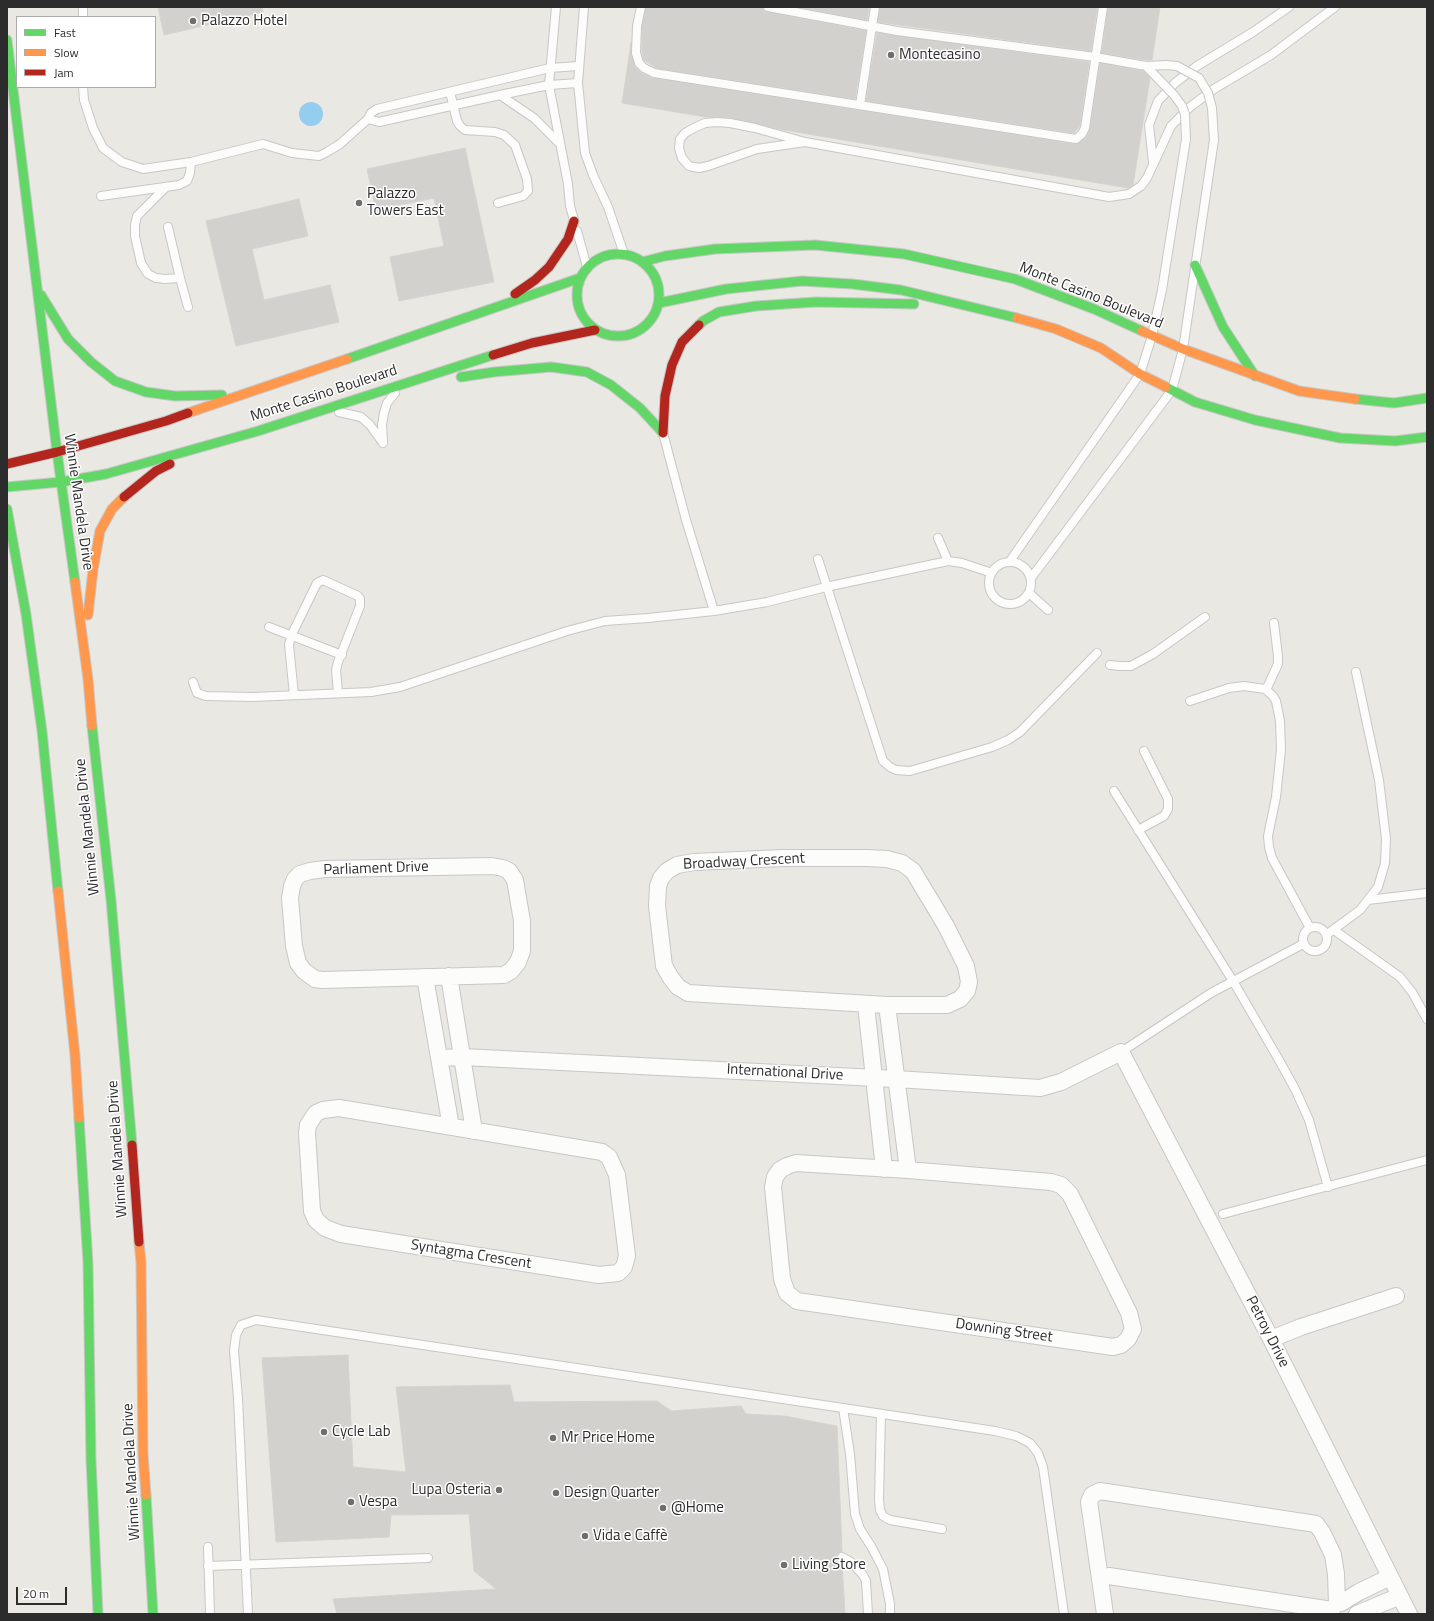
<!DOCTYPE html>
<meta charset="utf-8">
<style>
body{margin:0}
#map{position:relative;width:1434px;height:1621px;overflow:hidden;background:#eae8e2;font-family:"Titillium Web",sans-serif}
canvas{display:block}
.frame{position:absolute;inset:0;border:8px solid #2c2c2c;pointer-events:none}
.legend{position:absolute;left:16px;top:16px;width:140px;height:72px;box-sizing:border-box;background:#fff;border:1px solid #ababab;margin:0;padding:5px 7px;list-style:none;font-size:12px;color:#2c2c2c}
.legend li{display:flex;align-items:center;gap:8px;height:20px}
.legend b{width:20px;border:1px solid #ababab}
.scale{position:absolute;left:16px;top:1587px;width:51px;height:18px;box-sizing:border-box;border:2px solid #2c2c2c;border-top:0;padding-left:5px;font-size:12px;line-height:14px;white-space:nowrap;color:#2c2c2c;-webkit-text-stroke:3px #fff;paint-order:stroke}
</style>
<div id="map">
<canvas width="1434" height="1621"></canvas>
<div class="frame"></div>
<ul class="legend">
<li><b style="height:5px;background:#63d668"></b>Fast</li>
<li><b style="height:5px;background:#ff974d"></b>Slow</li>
<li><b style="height:5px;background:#b3261e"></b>Jam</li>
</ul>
<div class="scale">20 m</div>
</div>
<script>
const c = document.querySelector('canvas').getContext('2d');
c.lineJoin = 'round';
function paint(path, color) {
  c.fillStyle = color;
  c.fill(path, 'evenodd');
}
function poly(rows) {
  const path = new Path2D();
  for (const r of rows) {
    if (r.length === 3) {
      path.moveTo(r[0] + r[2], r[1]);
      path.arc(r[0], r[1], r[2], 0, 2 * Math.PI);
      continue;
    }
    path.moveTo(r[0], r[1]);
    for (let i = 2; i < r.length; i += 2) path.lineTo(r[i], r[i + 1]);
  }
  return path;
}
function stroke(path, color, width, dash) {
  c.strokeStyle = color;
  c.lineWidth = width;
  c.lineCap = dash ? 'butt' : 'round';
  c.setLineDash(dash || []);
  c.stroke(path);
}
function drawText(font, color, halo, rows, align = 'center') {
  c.font = font + ' "Titillium Web",sans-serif';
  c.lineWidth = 3;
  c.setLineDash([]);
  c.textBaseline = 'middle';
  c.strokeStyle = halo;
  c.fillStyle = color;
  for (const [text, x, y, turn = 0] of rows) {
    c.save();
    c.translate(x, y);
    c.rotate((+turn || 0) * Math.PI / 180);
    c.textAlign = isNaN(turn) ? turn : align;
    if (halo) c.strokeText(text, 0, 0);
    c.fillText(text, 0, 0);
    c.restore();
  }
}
paint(poly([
 [311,114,12]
]), '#94cded');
const building = poly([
 [158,7,262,7,263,12,164,35,158,7],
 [646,7,763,7,764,11,767,12,866,31,855,99,656,68,644,60,642,52,642,27,646,7],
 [798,7,869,7,867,20,798,7],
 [880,7,1097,7,1091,51,878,22,880,7],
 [1108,7,1160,7,1152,60,1146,60,1102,53,1108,7],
 [877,33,1089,62,1080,126,1074,133,866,101,877,33],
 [631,43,631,54,635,67,641,73,653,78,1075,144,1086,138,1090,129,1100,63,1143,71,1150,78,1133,185,1128,188,784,130,731,118,706,117,622,103,631,43],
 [465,148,494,282,399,301,390,257,444,246,434,198,376,210,367,169,465,148],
 [299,199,308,236,252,249,264,300,330,285,339,322,236,346,206,221,299,199],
 [348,1355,353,1467,406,1472,396,1387,510,1385,514,1402,657,1401,671,1411,741,1406,746,1414,784,1416,837,1426,842,1552,837,1554,837,1557,842,1563,845,1614,337,1614,333,1599,496,1589,474,1571,469,1514,391,1515,389,1537,276,1542,262,1358,348,1355]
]);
paint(building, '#d3d1cd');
stroke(building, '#d5d3ce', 1);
const lane = poly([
 [83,7,83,17],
 [556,7,549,85,568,184,570,206,574,220],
 [584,7,578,83,585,153,593,175,608,207,624,254],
 [641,7,637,26,636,53,639,63,644,68,654,73,1076,139,1082,134,1085,128,1103,7],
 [768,7,897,31,1095,57,1146,66],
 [83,87,84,100,93,128,103,148,122,162,143,169,191,162,263,144,292,153,319,156,327,152,340,144,368,119,371,113,377,109,550,68,578,66],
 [450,92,457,121,460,126,465,130,495,132,504,135,515,145,527,179,528,191,523,196,498,203],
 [500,95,534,118,560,144],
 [860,105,875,7],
 [368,119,379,122,500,95,549,85,578,83],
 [805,142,757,149,708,166,699,168,689,166,682,158,679,148,680,139,685,133,694,128,705,123,717,122,730,123,755,128,805,142,1109,197,1129,194,1141,186,1147,178,1171,126,1190,107,1214,89,1271,55,1335,7],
 [1153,162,1149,125,1158,101,1175,83,1197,66,1253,32,1289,7],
 [166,187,137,216,135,225,135,236,141,263,148,274,156,278,165,279,180,278,188,307],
 [101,196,179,185,187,181,190,173,191,162],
 [168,227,180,278],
 [577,231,587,267],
 [339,412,361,417,370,425,383,443],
 [663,433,686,520,714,611],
 [383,443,382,425,384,413,387,403,395,393],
 [938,538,948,561],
 [818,559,883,761,890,767,896,770,910,771,992,747,1008,740,1020,732,1097,653],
 [1010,561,1140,374,1152,336,1162,290,1186,139],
 [1010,583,21],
 [1031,578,1172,390,1183,349,1214,140],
 [1029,593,1048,610],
 [269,627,342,655],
 [1110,665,1119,666,1131,666,1153,654,1205,617],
 [193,682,197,693,206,696,253,697,371,692,400,687,567,631,605,621,648,618,714,611,767,602,826,587,948,561,962,563,992,573],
 [1266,690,1278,664,1278,656,1274,623],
 [294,695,289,645,291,636,317,583,323,580,358,596,360,599,360,606,338,662,336,670,338,693],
 [1190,701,1229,688,1244,686,1265,689,1273,696,1276,701,1280,721,1281,750,1276,797,1268,836,1269,847,1272,858,1310,928],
 [1114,791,1233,981,1279,1060,1295,1089,1309,1120,1328,1187],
 [1138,830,1164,816,1168,809,1168,799,1144,751],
 [1368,900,1427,893],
 [1315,939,12],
 [1334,930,1400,977,1412,992,1427,1019],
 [1326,935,1360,910,1378,887,1385,863,1386,839,1379,780,1356,672],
 [1121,1052,1211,993,1303,944],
 [1223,1214,1427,1160],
 [843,1408,850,1454,855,1514,860,1529,871,1546,883,1569,890,1604,890,1614],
 [881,1414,879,1500,880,1510,883,1516,890,1520,942,1529],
 [208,1547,210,1614],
 [842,1557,851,1562,863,1575,866,1581,868,1614],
 [208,1566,428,1558],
 [248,1614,238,1398,234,1351,236,1335,241,1325,256,1320,843,1408,995,1431,1016,1436,1030,1443,1038,1453,1043,1467,1064,1614]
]);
const street = poly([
 [783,858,866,858,887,859,902,863,913,871,946,926,966,966,969,982,967,991,960,999,947,1005,887,1005,688,993,678,987,671,978,664,966,657,906,658,886,661,878,667,871,677,865,694,862,783,858],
 [492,866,503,868,509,871,515,880,522,921,522,951,518,962,511,971,504,975,322,980,315,979,304,971,298,963,294,946,290,898,292,886,295,879,300,874,310,871,325,869,492,866],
 [449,976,474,1131],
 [425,977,451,1127],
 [866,1005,884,1169],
 [887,1005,908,1170],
 [440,1058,463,1057,896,1079,1040,1088,1061,1082,1121,1052,1271,1339,1409,1614],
 [339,1108,602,1152,609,1157,617,1175,627,1256,624,1267,618,1273,599,1275,341,1234,325,1228,316,1220,312,1211,307,1133,308,1125,316,1113,323,1110,339,1108],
 [796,1163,908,1170,1051,1182,1061,1185,1070,1194,1129,1313,1133,1329,1128,1339,1121,1345,1113,1347,797,1301,787,1293,782,1279,773,1187,775,1177,780,1170,787,1166,796,1163],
 [1271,1339,1301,1327,1396,1296],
 [1100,1578,1109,1576,1332,1610],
 [1341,1603,1359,1592,1390,1577],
 [1105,1614,1089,1502,1092,1495,1100,1491,1316,1524,1322,1532,1333,1555,1336,1574,1337,1604],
 [1357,1614,1400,1596]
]);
const fast = poly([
 [7,40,57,452,75,582],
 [618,295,41],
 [642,262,665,256,715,249,815,245,904,254,1015,279,1094,309,1142,331],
 [1195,265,1223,327,1255,376],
 [41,295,68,339,91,362,115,381,146,392,175,396,222,395],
 [659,303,726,289,802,281,852,284,901,290,1017,318],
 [699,325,703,321,719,312,756,306,816,302,914,304],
 [347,359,580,278],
 [461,377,494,372,551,367,587,372,611,385,640,408,663,433],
 [1166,387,1195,402,1255,420,1340,438,1395,441,1427,437],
 [1355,399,1394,403,1427,398],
 [7,487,61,482,106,474,258,431,493,355],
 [7,509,26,614,42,731,58,891],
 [92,726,111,900,132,1145],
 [79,1118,88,1263,91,1460,98,1614],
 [146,1495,153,1614]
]);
const slow = poly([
 [1017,318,1056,329,1101,348,1140,374,1166,387],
 [1142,331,1183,349,1299,391,1355,399],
 [188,413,347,359],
 [75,582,88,679,92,726],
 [88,615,93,570,100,531,112,509,124,497],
 [58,891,75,1055,79,1118],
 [139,1242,141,1262,143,1454,146,1495]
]);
const jam = poly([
 [515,294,535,280,549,267,568,239,574,221],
 [493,355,532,343,595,330],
 [663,433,665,396,672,365,682,342,699,325],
 [7,464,57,452,166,421,188,413],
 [124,497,156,471,170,464],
 [132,1145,139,1242]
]);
stroke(lane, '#c8c7c7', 10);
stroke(street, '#c8c7c7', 18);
stroke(fast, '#c8c7c7', 11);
stroke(slow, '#c8c7c7', 11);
stroke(jam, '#c8c7c7', 11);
stroke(lane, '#fcfcfb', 8);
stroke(street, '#fcfcfb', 16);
stroke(fast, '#63d668', 9);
stroke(slow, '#ff974d', 9);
stroke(jam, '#b3261e', 9);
const laneBridge = poly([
 [1146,66,1166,65,1177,66,1199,78,1208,93,1212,108,1214,140],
 [1146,66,1174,95,1182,106,1185,114,1186,139]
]);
stroke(laneBridge, '#c8c7c7', 10, []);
stroke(laneBridge, '#fcfcfb', 8);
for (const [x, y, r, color] of [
 [193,21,4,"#6e6e6c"],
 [891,55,4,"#6e6e6c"],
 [359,203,4,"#6e6e6c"],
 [324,1432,4,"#6e6e6c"],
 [553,1438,4,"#6e6e6c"],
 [499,1490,4,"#6e6e6c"],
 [556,1493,4,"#6e6e6c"],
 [351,1502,4,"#6e6e6c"],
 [663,1508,4,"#6e6e6c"],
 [585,1536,4,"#6e6e6c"],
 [784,1565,4,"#6e6e6c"]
]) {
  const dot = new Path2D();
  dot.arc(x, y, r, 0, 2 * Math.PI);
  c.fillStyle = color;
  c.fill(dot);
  stroke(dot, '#fff', 1.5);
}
drawText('15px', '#2c2c2c', '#fff', [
 ["Palazzo Hotel",201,21],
 ["Montecasino",899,55],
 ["Palazzo",367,194],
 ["Towers East",367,211],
 ["Cycle Lab",332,1432],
 ["Mr Price Home",561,1438],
 ["Lupa Osteria",491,1490,"right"],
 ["Design Quarter",564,1493],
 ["Vespa",359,1502],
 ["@Home",671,1508],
 ["Vida e Caffè",593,1536],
 ["Living Store",792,1565]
], 'left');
drawText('15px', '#2c2c2c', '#fff', [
 ["Monte Casino Boulevard",1091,296,22],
 ["Monte Casino Boulevard",324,394,-18],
 ["Winnie Mandela Drive",78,502,82],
 ["Winnie Mandela Drive",88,827,-96],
 ["Broadway Crescent",744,862,-3],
 ["Parliament Drive",376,869,-2],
 ["International Drive",785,1073,3],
 ["Winnie Mandela Drive",118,1149,-94],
 ["Syntagma Crescent",471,1255,9],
 ["Downing Street",1004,1331,8],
 ["Petroy Drive",1267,1332,63],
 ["Winnie Mandela Drive",132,1472,-93]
]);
</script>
